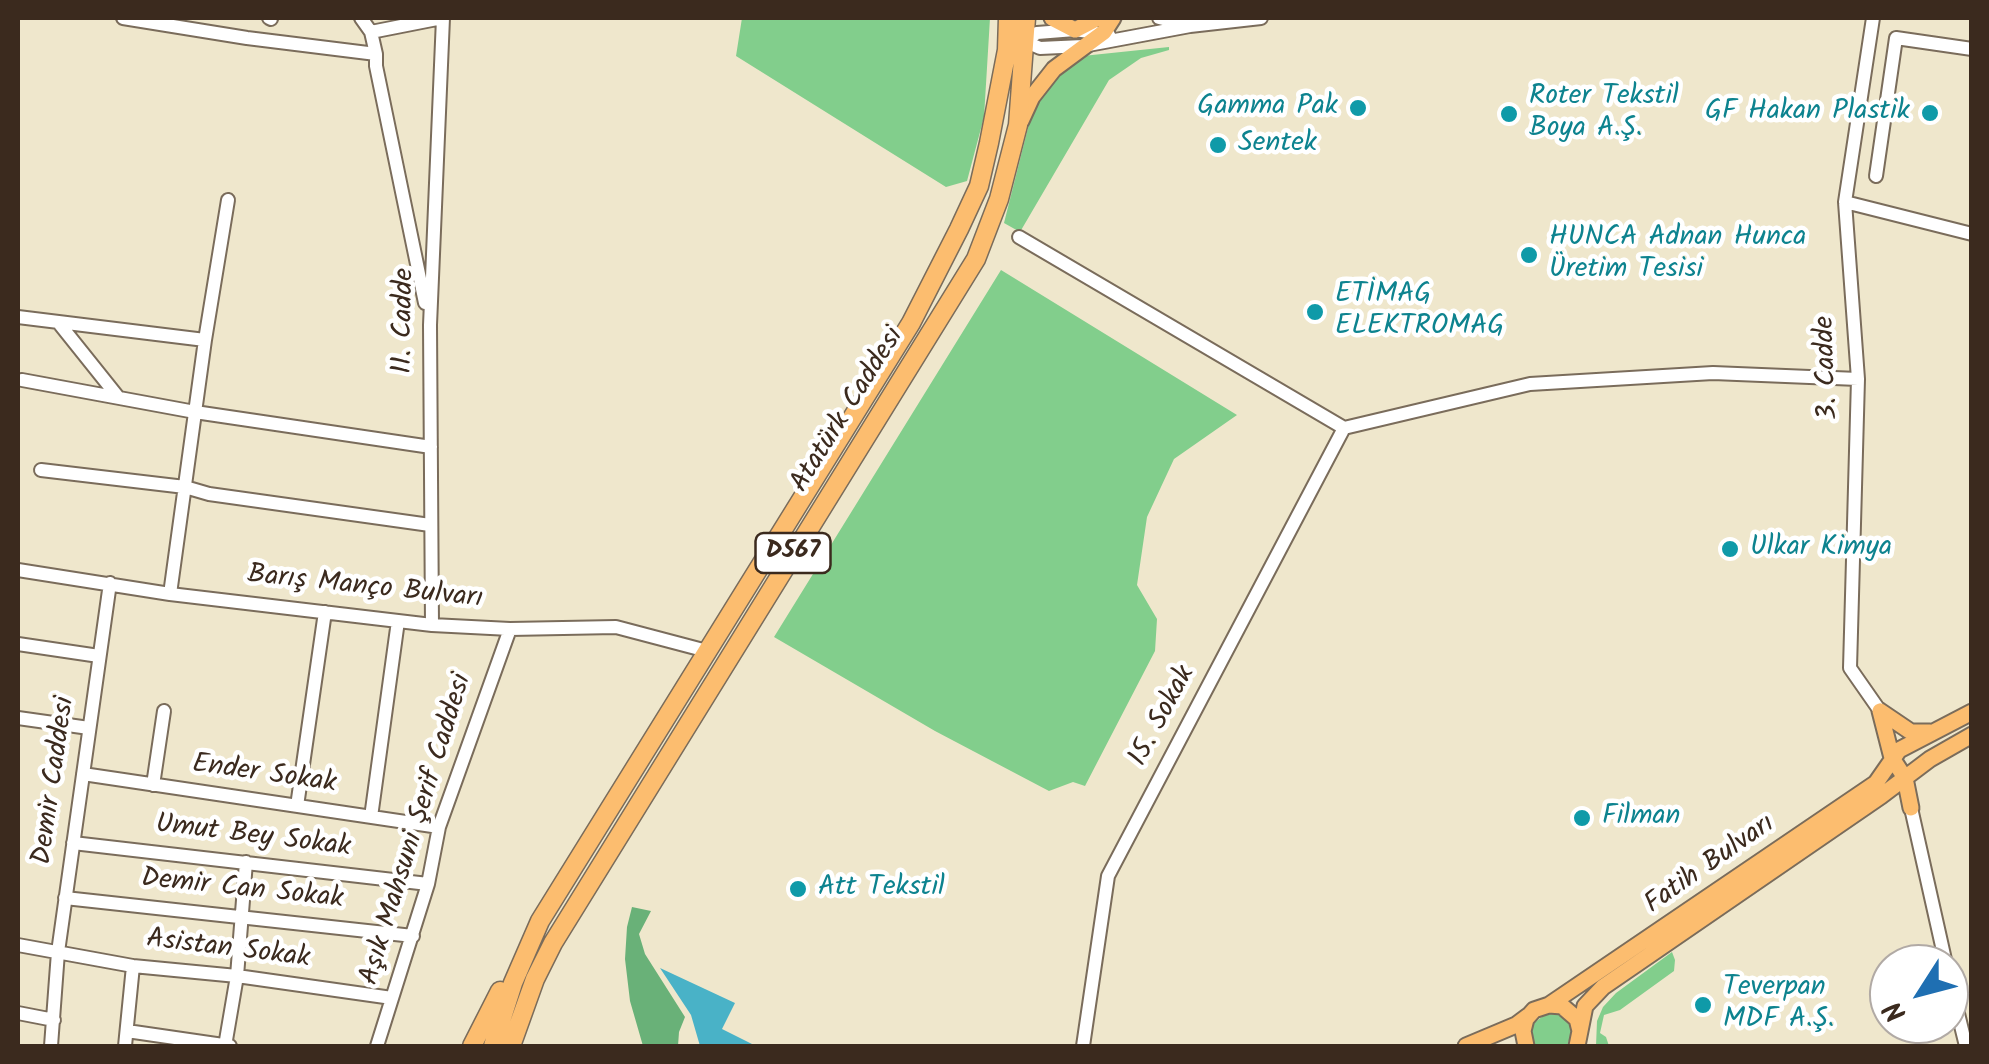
<!DOCTYPE html>
<meta charset="utf-8">
<style>
body{margin:0}
#map{position:relative;width:1989px;height:1064px;overflow:hidden;background:#efe7cc;font-family:Kalam,sans-serif}
canvas{display:block}
.frame{position:absolute;inset:0;border:20px solid #3b2a1e;pointer-events:none}
.north{position:absolute;left:1869px;top:944px;width:100px;height:100px;box-sizing:border-box;background:#fff;border:2px solid #b1aaa5;border-radius:50%;rotate:234deg;font-size:28px;font-weight:700;line-height:40px;text-align:center;color:#3b2a1e}
.north::after{content:'';display:block;margin:auto;width:35px;height:45px;background:#1f6fb2;clip-path:polygon(50% 0,100% 100%,50% 72%,0 100%)}
</style>
<div id="map">
<canvas width="1989" height="1064"></canvas>
<div class="frame"></div>
<div class="north">N</div>
</div>
<script>
const c = document.querySelector('canvas').getContext('2d');
c.lineJoin = 'round';
function paint(path, color) {
  c.fillStyle = color;
  c.fill(path, 'evenodd');
}
function poly(rows) {
  const path = new Path2D();
  for (const r of rows) {
    path.moveTo(r[0], r[1]);
    for (let i = 2; i < r.length; i += 2) path.lineTo(r[i], r[i + 1]);
  }
  return path;
}
function stroke(path, color, width, dash) {
  c.strokeStyle = color;
  c.lineWidth = width;
  c.lineCap = dash ? 'butt' : 'round';
  c.setLineDash(dash || []);
  c.stroke(path);
}
function drawText(font, color, halo, rows, align = 'center') {
  c.font = font + ' Kalam,sans-serif';
  c.lineWidth = 9;
  c.setLineDash([]);
  c.textBaseline = 'middle';
  c.strokeStyle = halo;
  c.fillStyle = color;
  for (const [text, x, y, turn = 0] of rows) {
    c.save();
    c.translate(x, y);
    c.rotate((+turn || 0) * Math.PI / 180);
    c.textAlign = isNaN(turn) ? turn : align;
    if (halo) c.strokeText(text, 0, 0);
    c.fillText(text, 0, 0);
    c.restore();
  }
}
paint(poly([
 [742,18,990,18,984,117,967,181,946,187,736,56],
 [1169,47,1169,50,1141,58,1109,80,1020,232,1004,223,1034,104,1073,57],
 [1001,270,1237,415,1174,459,1147,517,1137,585,1157,619,1155,651,1085,786,1073,782,1049,791,935,731,774,637],
 [1672,952,1675,960,1674,971,1620,1010,1604,1015,1600,1033,1606,1037,1609,1046,1596,1046,1597,1021,1603,1007,1616,993],
 [1547,1013,1557,1013,1568,1021,1572,1032,1567,1046,1535,1044,1531,1034,1534,1023]
]), '#82ce8c');
paint(poly([
 [632,907,651,911,639,934,645,954,685,1017,679,1032,678,1046,643,1046,630,1001,625,959,627,927]
]), '#69b178');
paint(poly([
 [660,968,735,1003,722,1029,756,1046,700,1046,691,1015]
]), '#49b2c7');
const minor = poly([
 [123,18,247,38,376,54],
 [269,18,271,19],
 [361,18,371,32,376,54,376,66,425,303],
 [1159,18,1188,25],
 [1873,18,1845,202,1858,379,1850,668,1880,711],
 [371,32,442,18],
 [1022,34,1026,42,1040,48,1083,46,1190,26,1261,18],
 [1020,45,1037,33,1075,30,1109,35],
 [1876,176,1896,38,1972,49],
 [1845,202,1972,234],
 [1019,237,1344,428],
 [18,317,205,340],
 [58,322,118,397],
 [22,380,195,412,431,447],
 [41,470,185,487,209,494,430,525],
 [18,570,170,594,432,625,510,629,616,627,707,651],
 [170,594,205,340,228,200],
 [432,625,430,325,443,18],
 [18,644,99,656],
 [18,718,89,728],
 [83,774,439,827],
 [153,785,164,711],
 [297,806,325,612],
 [1911,808,1946,964],
 [371,817,398,621],
 [73,843,428,884],
 [65,898,413,936],
 [18,945,133,966,237,976,392,998],
 [1949,977,1966,1046],
 [18,1013,54,1020],
 [127,1031,230,1046],
 [51,1046,58,952,110,583],
 [125,1046,133,966],
 [225,1046,237,976,246,862],
 [377,1046,428,884,439,827,510,629],
 [1083,1046,1108,876,1344,428,1530,384,1713,373,1858,379]
]);
const major = poly([
 [1052,18,1075,30,1098,18],
 [1021,121,1032,97,1054,69,1104,32,1113,18],
 [1880,711,1892,758,1905,778,1911,808],
 [1880,711,1911,732,1930,732],
 [1549,1005,1876,783,1899,750,1972,712],
 [1580,1031,1585,1006,1603,987,1881,796,1930,759,1972,735],
 [1466,1046,1516,1025,1528,1016],
 [1526,1046,1523,1031,1526,1019,1534,1010,1549,1005,1562,1006,1577,1019,1580,1031,1577,1046]
]);
const highway = poly([
 [472,1046,500,991],
 [493,1046,513,983,540,921,911,323,959,229,979,186,989,143,1007,50,1008,18],
 [511,1046,535,979,553,943,976,259,999,199,1018,125,1026,18]
]);
stroke(minor, '#7a6c5b', 16);
stroke(major, '#7a6c5b', 19);
stroke(highway, '#7a6c5b', 21);
stroke(minor, '#fff', 12);
stroke(major, '#fcbd6f', 15);
stroke(highway, '#fcbd6f', 18);
for (const [x, y, r, color] of [
 [1358,108,10,"#0f9aa8"],
 [1930,113,10,"#0f9aa8"],
 [1509,114,10,"#0f9aa8"],
 [1218,145,10,"#0f9aa8"],
 [1529,255,10,"#0f9aa8"],
 [1315,312,10,"#0f9aa8"],
 [1730,549,10,"#0f9aa8"],
 [1582,818,10,"#0f9aa8"],
 [798,889,10,"#0f9aa8"],
 [1703,1005,10,"#0f9aa8"]
]) {
  const dot = new Path2D();
  dot.arc(x, y, r, 0, 2 * Math.PI);
  c.fillStyle = color;
  c.fill(dot);
  stroke(dot, '#fff', 4);
}
for (const [x, y, w] of [
 [793,553,75]
]) {
  const box = new Path2D();
  box.roundRect(x - w / 2, y - 20, w, 40, 8);
  c.fillStyle = '#fff';
  c.fill(box);
  stroke(box, '#3b2a1e', 2.5);
}
drawText('bold 25px', '#3b2a1e', null, [
 ["D567",793,553]
]);
drawText('28px', '#0d838f', '#fff', [
 ["Roter Tekstil",1529,98],
 ["Boya A.Ş.",1529,130],
 ["Gamma Pak",1338,108,"right"],
 ["GF Hakan Plastik",1910,113,"right"],
 ["Sentek",1238,145],
 ["HUNCA Adnan Hunca",1549,239],
 ["Üretim Tesisi",1549,271],
 ["ETİMAG",1335,296],
 ["ELEKTROMAG",1335,328],
 ["Ulkar Kimya",1750,549],
 ["Filman",1602,818],
 ["Att Tekstil",818,889],
 ["Teverpan",1723,989],
 ["MDF A.Ş.",1723,1021]
], 'left');
drawText('28px', '#3b2a1e', '#fff', [
 ["11. Cadde",406,321,-89],
 ["3. Cadde",1829,368,-92],
 ["Atatürk Caddesi",849,411,-58],
 ["Barış Manço Bulvarı",365,589,6],
 ["15. Sokak",1164,717,-62],
 ["Ender Sokak",264,776,8],
 ["Demir Caddesi",56,781,-82],
 ["Aşık Mahsuni Şerif Caddesi",418,830,-73],
 ["Umut Bey Sokak",253,838,7],
 ["Fatih Bulvarı",1711,866,-35],
 ["Demir Can Sokak",242,891,6],
 ["Asistan Sokak",228,951,7]
]);
</script>
